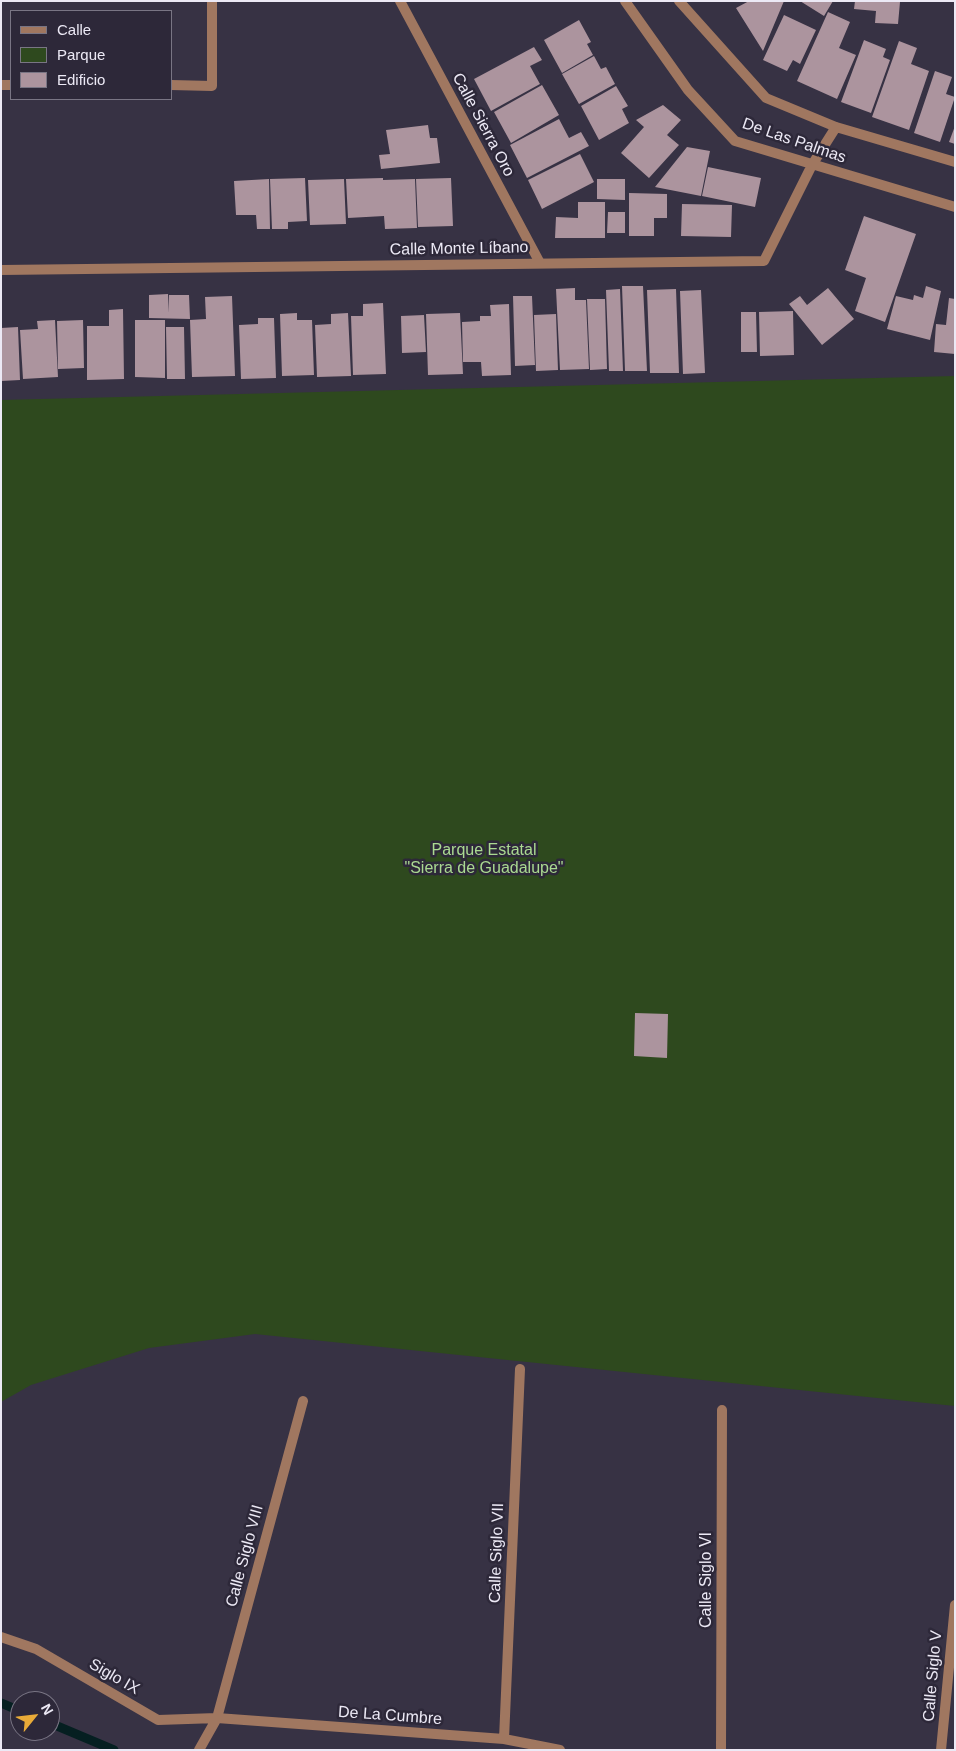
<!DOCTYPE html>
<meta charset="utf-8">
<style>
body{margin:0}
#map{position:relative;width:956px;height:1751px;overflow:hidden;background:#373244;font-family:Arial,sans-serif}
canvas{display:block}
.frame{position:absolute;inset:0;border:2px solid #ece9f5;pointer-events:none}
.legend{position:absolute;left:10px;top:10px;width:162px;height:90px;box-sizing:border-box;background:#2d2839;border:1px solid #797584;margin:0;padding:6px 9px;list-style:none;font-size:15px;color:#ece9f5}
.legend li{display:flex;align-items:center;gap:10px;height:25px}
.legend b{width:25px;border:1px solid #797584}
.north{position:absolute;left:10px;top:1691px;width:50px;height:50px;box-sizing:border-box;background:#2d2839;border:1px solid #797584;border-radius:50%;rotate:61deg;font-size:14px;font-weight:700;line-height:20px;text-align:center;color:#ece9f5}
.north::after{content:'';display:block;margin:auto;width:18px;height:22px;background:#e9ab38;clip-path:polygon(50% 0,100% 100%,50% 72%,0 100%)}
</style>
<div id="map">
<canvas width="956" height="1751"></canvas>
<div class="frame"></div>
<ul class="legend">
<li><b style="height:6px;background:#a07760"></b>Calle</li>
<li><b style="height:14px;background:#2e491e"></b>Parque</li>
<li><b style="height:14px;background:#ac949e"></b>Edificio</li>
</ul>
<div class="north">N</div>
</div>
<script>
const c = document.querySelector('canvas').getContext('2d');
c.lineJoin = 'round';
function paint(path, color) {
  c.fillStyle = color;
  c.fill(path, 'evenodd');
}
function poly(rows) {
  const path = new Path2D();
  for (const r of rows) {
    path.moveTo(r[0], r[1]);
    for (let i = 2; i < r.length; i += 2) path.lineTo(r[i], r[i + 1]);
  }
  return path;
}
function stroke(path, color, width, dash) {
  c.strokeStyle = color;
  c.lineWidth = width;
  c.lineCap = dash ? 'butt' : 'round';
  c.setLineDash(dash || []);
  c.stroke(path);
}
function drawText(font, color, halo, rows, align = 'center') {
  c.font = font + ' Arial,sans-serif';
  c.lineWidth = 5;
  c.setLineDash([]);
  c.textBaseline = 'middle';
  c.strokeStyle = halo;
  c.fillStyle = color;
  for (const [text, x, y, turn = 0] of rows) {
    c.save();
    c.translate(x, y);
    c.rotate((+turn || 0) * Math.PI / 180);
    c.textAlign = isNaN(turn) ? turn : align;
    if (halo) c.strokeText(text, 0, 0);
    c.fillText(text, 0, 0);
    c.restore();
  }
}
paint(poly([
 [955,376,955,1406,255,1334,149,1348,31,1385,1,1402,1,400]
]), '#2e491e');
stroke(poly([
 [1,1703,20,1711],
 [50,1723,114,1750]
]), '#051f21', 9);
paint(poly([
 [749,1,784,1,763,51,736,8],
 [800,1,833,1,824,16],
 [855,1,900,2,898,24,875,23,876,11,854,9],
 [828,12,850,22,839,48,856,55,837,99,797,81],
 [784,15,816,30,800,64,793,60,787,71,763,60],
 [579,20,591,42,587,44,593,55,562,73,544,40],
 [864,40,886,49,883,57,890,60,871,113,841,102],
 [899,41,917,48,911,64,929,71,909,130,872,117],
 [534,47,542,60,530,66,540,84,491,111,474,79],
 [594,56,601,69,606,67,615,84,579,104,562,74],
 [935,71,952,77,946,94,955,97,940,142,914,133],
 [542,85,559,115,511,143,494,112],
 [616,86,628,106,622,109,629,123,599,140,581,106],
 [663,105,681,120,667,135,679,145,649,178,621,153,644,127,636,120],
 [559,119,569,138,581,132,589,146,527,178,510,145],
 [428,125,430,138,437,138,440,163,381,169,379,155,390,154,386,130],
 [955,126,955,144,949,142],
 [687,147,710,151,701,196,655,187],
 [580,154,594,182,542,209,528,180],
 [708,167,761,178,755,207,702,196],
 [305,178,307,221,288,222,288,229,272,229,270,179],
 [383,178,383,180,415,179,417,228,385,229,384,216,348,218,346,179],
 [451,178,453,226,418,227,416,179],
 [269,179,270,229,257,229,256,215,236,215,234,181],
 [344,179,346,224,310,225,308,180],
 [597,179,625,179,625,200,597,199],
 [629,193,667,194,667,218,654,218,654,236,629,236],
 [578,202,605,202,605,238,555,238,556,217,578,218],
 [682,204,732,205,731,237,681,236],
 [608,212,625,212,625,233,607,233],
 [864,216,916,234,885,322,855,311,866,278,845,270],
 [622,286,643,286,647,371,625,371],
 [926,286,941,291,930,340,887,329,896,296,913,300,914,295,923,298],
 [575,288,575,300,586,300,589,369,560,370,556,289],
 [828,288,854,319,822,345,789,304,800,296,807,305],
 [620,289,623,371,609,371,606,290],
 [676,289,679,373,650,373,647,290],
 [701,290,705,373,683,374,680,291],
 [168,294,169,313,169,295,189,295,190,319,149,318,149,295],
 [232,296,235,376,192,377,190,320,206,319,205,297],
 [513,296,532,296,535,365,515,366],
 [949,298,955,299,955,354,934,352,936,324,946,325],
 [587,299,605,299,607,369,590,370],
 [383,303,386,374,353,375,351,316,363,316,363,304],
 [509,304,511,375,482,376,481,362,463,362,462,322,480,321,480,316,491,316,490,305],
 [123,309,124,379,87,380,87,326,109,326,109,310],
 [793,311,794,355,760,356,759,312],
 [741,312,756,312,757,352,741,352],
 [297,313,297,320,312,320,314,375,282,376,280,314],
 [348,313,351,376,317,377,315,325,331,324,331,314],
 [460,313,463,374,428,375,426,314],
 [556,314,558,370,536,371,534,315],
 [424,315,426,352,402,353,401,316],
 [258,318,274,318,276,378,241,379,239,325,258,324],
 [55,320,58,377,23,379,20,330,38,329,37,321],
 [83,320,84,368,58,369,57,321],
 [135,320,165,320,165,378,135,377],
 [18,327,20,380,1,381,1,328],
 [166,327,184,327,185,379,167,379],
 [635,1013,668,1014,667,1058,634,1056]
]), '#ac949e');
stroke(poly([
 [400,1,540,263],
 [1,85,11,85],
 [171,85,212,86,212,1],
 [1,1637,36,1649,158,1720,217,1718,504,1739,560,1750],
 [504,1739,520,1369],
 [199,1750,217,1718,303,1401],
 [721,1750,722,1410],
 [941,1750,955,1605]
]), '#a07760', 10);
stroke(poly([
 [625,1,688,90,735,141,955,207],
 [679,1,766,98,836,127,955,162],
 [1,270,764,261,812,165,836,127]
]), '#a07760', 10);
drawText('16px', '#ece9f5', '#2d2839', [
 ["Calle Sierra Oro",483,125,62],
 ["De Las Palmas",794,141,19],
 ["Calle Monte Líbano",459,249,-1],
 ["Calle Siglo VII",497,1553,-88],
 ["Calle Siglo VIII",245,1556,-75],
 ["Calle Siglo VI",707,1580,-90],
 ["Calle Siglo V",933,1676,-85],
 ["Siglo IX",114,1677,30],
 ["De La Cumbre",390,1716,4]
]);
drawText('16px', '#aad991', '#2d2839', [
 ["Parque Estatal",484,851],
 ["\"Sierra de Guadalupe\"",484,869]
]);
</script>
